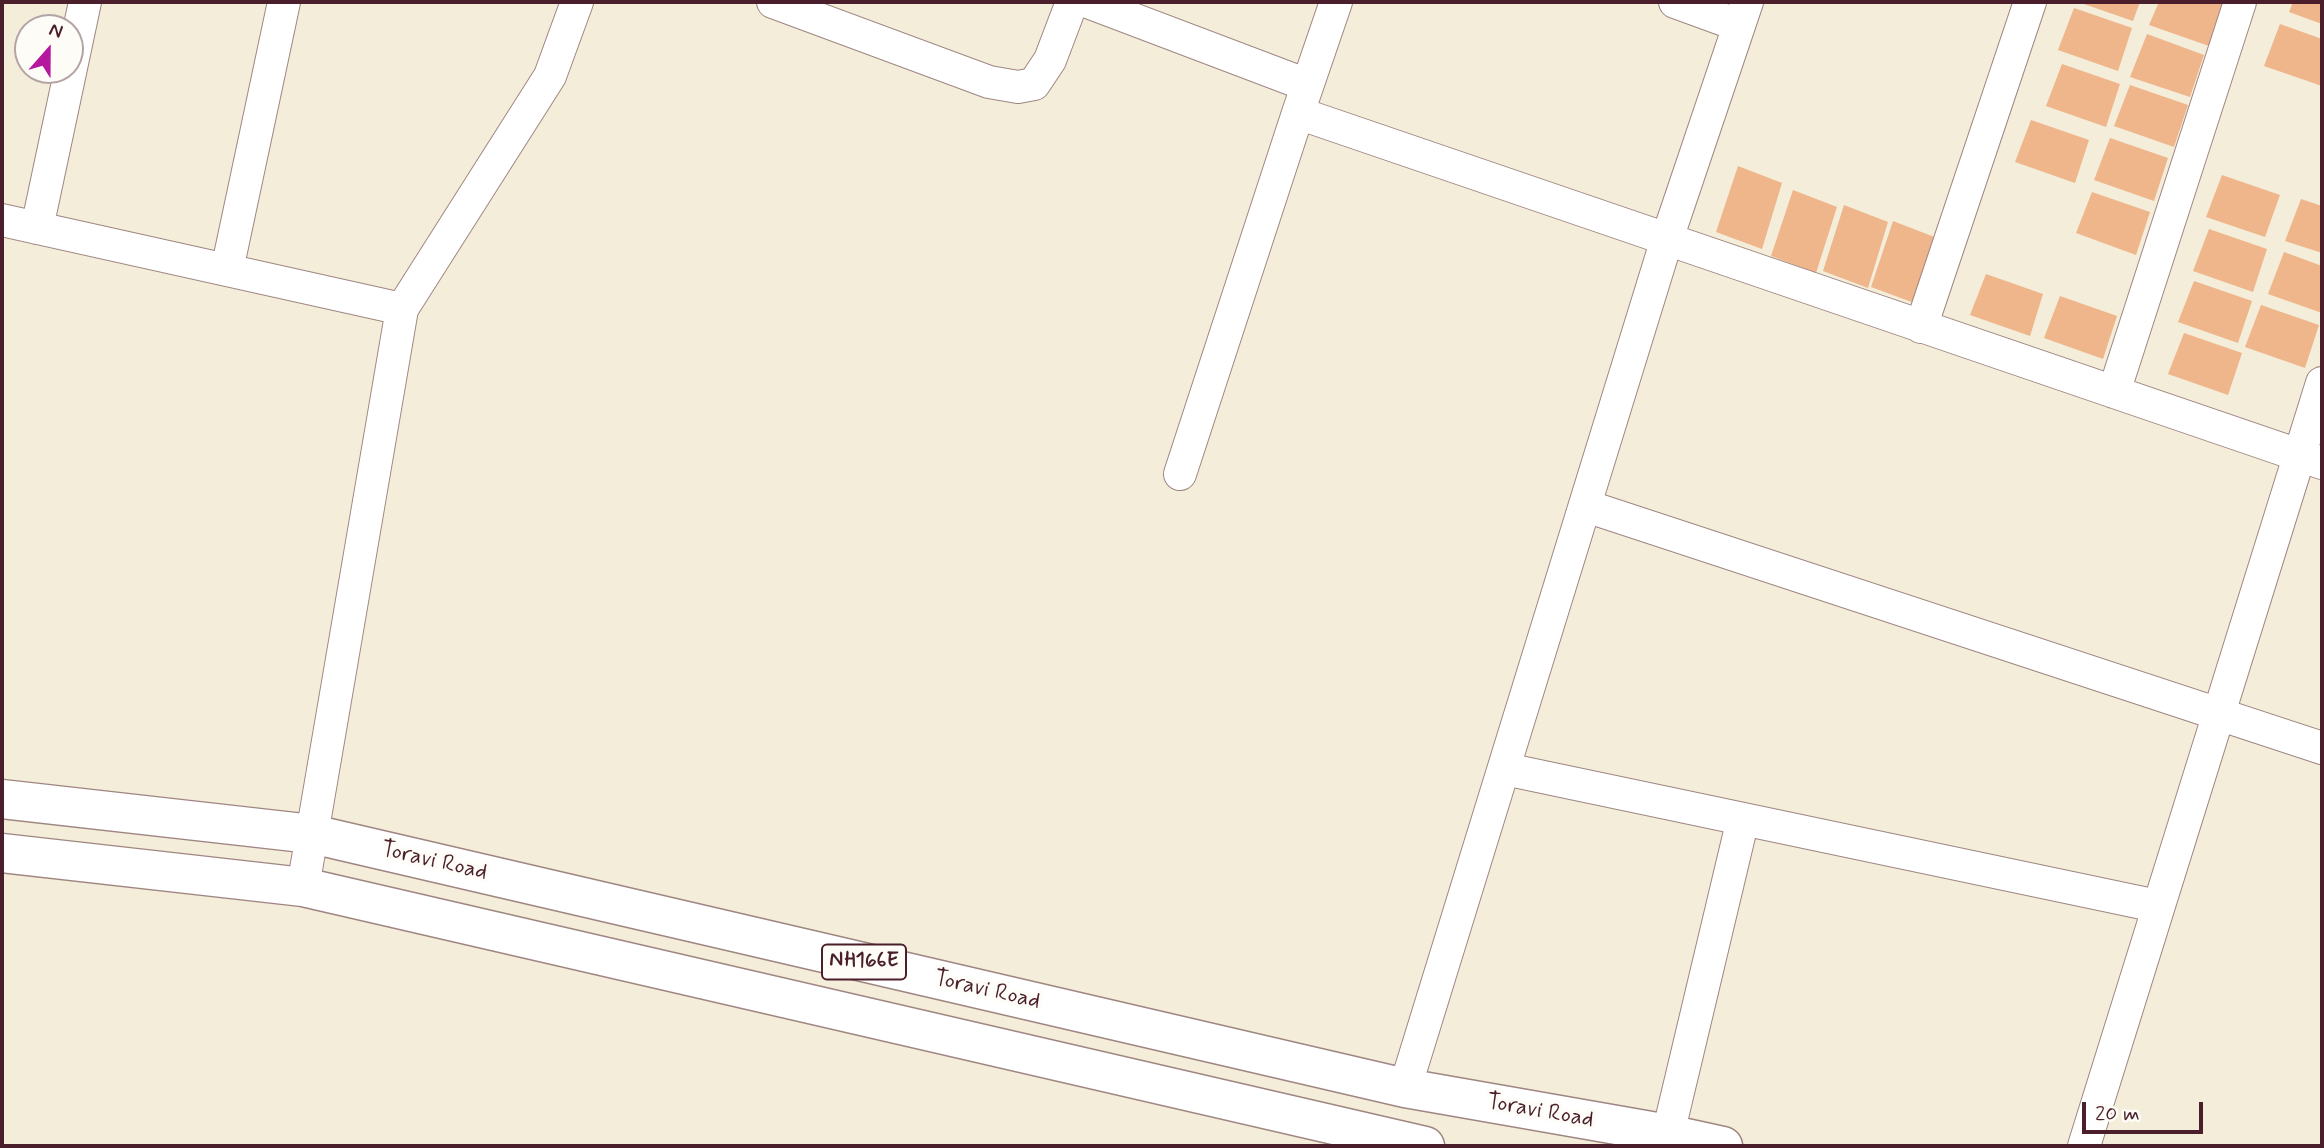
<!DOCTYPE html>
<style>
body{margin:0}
#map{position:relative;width:2324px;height:1148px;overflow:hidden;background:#f4edd9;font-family:Mynerve,sans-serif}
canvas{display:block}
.frame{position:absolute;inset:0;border:4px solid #4a1f2b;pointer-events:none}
.north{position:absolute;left:14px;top:14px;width:70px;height:70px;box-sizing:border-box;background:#fdfcf7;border:2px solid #b5a4a5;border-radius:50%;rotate:21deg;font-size:19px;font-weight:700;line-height:28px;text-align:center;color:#4a1f2b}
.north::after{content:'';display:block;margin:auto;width:24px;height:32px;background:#b5179e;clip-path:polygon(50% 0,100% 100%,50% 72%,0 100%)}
.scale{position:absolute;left:2082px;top:1102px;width:121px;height:32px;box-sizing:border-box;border:4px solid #4a1f2b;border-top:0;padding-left:9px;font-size:21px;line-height:24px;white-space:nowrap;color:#4a1f2b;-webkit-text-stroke:5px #fdfcf7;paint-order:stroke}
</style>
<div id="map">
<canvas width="2324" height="1148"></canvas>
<div class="frame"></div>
<div class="north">N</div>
<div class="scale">20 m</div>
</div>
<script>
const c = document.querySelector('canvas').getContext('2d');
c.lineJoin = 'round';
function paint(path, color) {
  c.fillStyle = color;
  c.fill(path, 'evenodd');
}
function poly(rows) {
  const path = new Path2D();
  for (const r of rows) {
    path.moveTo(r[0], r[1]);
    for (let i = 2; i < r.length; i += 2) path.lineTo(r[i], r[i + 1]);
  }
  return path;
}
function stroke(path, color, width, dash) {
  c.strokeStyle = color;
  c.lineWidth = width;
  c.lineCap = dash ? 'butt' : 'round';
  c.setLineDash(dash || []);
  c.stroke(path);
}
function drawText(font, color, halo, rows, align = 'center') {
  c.font = font + ' Mynerve,sans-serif';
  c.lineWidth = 7;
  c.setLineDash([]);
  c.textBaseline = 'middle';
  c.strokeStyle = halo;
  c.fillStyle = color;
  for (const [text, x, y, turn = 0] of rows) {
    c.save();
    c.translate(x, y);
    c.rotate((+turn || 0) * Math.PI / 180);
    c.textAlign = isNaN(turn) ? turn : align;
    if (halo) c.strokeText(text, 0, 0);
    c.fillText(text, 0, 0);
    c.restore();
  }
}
paint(poly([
 [2078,2,2140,2,2133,21],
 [2159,2,2218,2,2223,4,2209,46,2149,25],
 [2293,2,2322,2,2322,24,2289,12],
 [2074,8,2132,28,2118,71,2058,50],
 [2280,24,2322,39,2322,86,2264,66],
 [2147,34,2204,55,2190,97,2130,77],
 [2062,64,2120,84,2106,127,2046,106],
 [2130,85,2188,105,2174,147,2114,126],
 [2031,120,2089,140,2075,183,2015,162],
 [2110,138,2168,158,2154,201,2094,180],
 [1738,166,1782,183,1762,249,1716,232],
 [2222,175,2280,195,2265,237,2206,217],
 [1793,190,1837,207,1816,273,1771,256],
 [2092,192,2150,212,2136,255,2076,233],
 [2301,199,2322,206,2322,253,2285,241],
 [1844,205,1888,222,1868,288,1823,271],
 [1893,221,1937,238,1917,304,1871,287],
 [2209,229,2267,249,2253,292,2193,271],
 [2284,252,2322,266,2322,313,2268,294],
 [1986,274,2043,294,2030,336,1970,315],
 [2194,281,2252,301,2238,343,2178,322],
 [2060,296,2117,316,2103,359,2044,338],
 [2261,305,2319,325,2305,368,2245,347],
 [2184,333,2242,353,2228,395,2168,374]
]), '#efb58b');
const street = poly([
 [773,2,989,82,1018,87,1034,84,1050,60,1072,2],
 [1088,2,1307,85],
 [1336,2,1298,113,2322,463],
 [1675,2,1738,25],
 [2,220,402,309],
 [37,228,85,2],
 [227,270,284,2],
 [1921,327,2030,2],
 [2114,392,2240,2],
 [1180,474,1298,113],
 [1586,506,2322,748],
 [1505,769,2157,906],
 [303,887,402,309,550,76,577,2],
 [1405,1088,1667,239,1747,2],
 [1668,1134,1743,819],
 [2084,1146,2322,383]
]);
const highway = poly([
 [2,799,312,834,1405,1088,1668,1134,1723,1146],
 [2,853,303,887,1425,1146]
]);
stroke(street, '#9f8682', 34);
stroke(highway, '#9f8682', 41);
stroke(street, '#fff', 32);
stroke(highway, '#fff', 38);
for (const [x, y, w] of [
 [864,962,84]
]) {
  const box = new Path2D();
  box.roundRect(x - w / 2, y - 17.5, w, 35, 5);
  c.fillStyle = '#fdfcf7';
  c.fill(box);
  stroke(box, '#4a1f2b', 2);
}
drawText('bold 21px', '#4a1f2b', null, [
 ["NH166E",864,962]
]);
drawText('23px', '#4a1f2b', '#fdfcf7', [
 ["Toravi Road",434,862,13],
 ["Toravi Road",987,991,13],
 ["Toravi Road",1540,1112,10]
]);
</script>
